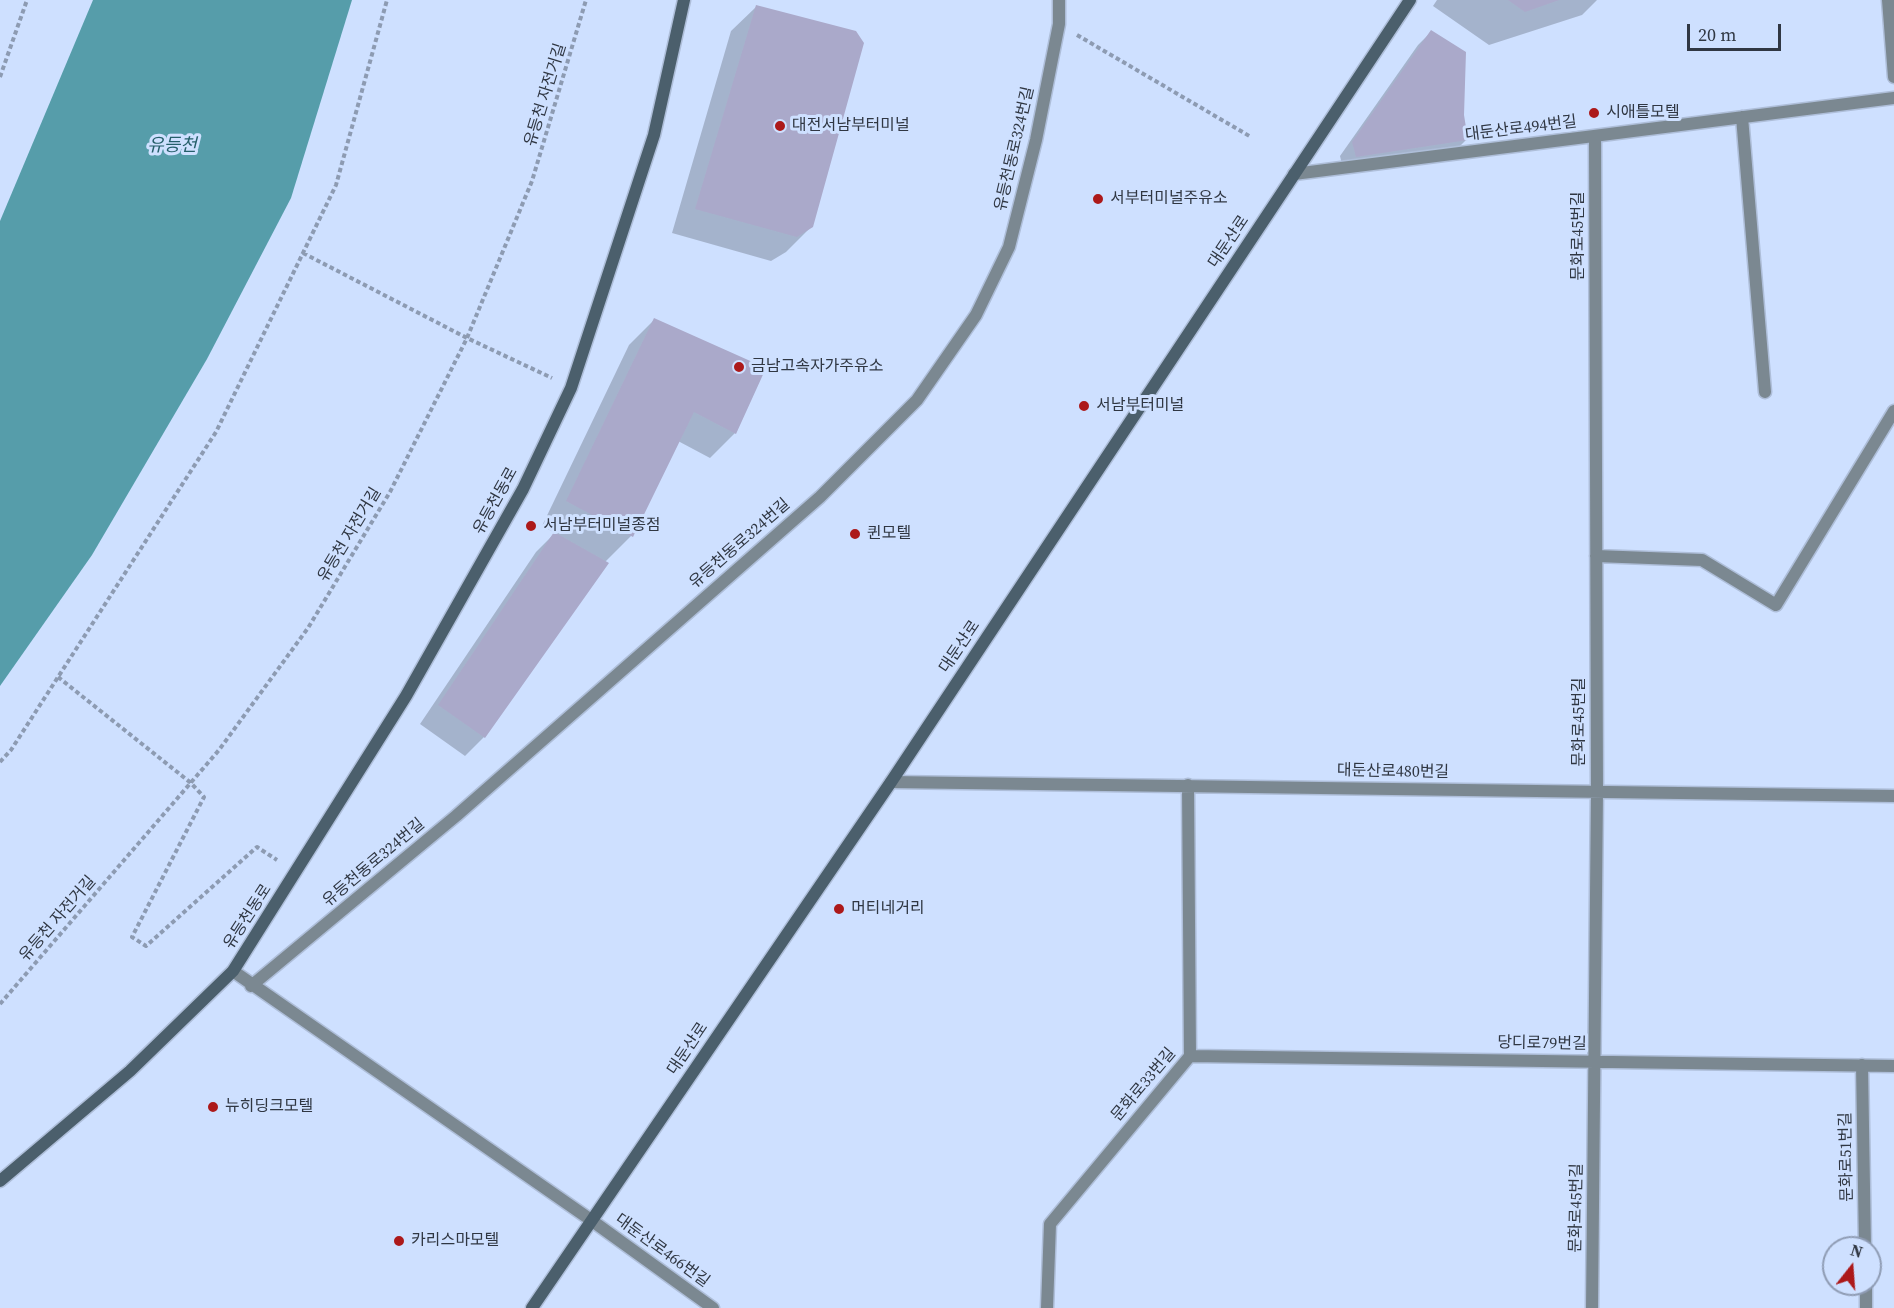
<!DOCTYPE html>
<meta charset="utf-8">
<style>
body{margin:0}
#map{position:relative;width:1894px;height:1308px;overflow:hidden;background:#cee0ff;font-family:"Source Serif 4",serif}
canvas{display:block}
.north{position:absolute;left:1822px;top:1236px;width:60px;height:60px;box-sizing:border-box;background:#cee0ff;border:2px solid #8f9cb4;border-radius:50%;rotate:17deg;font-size:16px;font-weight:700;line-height:24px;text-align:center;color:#303743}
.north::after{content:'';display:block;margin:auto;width:21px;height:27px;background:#ac191a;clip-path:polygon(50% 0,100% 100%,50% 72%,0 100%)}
.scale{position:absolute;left:1687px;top:24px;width:94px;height:27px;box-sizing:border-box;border:3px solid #303743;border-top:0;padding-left:8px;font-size:18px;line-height:21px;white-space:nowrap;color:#303743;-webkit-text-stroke:4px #cee0ff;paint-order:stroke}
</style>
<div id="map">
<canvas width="1894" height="1308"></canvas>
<div class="north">N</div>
<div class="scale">20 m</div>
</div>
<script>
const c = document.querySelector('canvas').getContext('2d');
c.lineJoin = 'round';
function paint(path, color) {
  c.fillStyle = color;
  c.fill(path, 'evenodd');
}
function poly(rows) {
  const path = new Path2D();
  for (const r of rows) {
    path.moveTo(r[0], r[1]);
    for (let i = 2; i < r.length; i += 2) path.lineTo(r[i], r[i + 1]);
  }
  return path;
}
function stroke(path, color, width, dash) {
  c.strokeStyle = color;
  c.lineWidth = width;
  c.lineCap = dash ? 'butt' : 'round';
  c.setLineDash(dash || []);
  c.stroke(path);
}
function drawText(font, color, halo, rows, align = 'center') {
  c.font = font + ' "Source Serif 4","Noto Sans KR",serif';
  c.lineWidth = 6;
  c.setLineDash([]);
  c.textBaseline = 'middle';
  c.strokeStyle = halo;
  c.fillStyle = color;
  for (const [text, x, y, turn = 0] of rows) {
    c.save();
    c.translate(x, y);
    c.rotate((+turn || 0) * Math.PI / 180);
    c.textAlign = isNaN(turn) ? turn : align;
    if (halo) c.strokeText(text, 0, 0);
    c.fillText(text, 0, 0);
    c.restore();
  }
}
paint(poly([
 [93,0,352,0,291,198,207,359,92,555,0,686,0,221]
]), '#569daa');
paint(poly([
 [1437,0,1597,0,1582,15,1489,45,1433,6],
 [756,7,811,227,786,252,771,261,672,233,731,31],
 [1431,32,1466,140,1454,152,1343,169,1340,156,1418,45],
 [654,320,764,369,735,433,710,458,678,441,631,536,605,562,484,737,465,756,420,724,536,552,555,533,542,526,629,345]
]), '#0003');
paint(poly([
 [1508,0,1559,0,1525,12],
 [756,5,856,31,864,43,813,227,797,237,695,209],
 [1431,30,1466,52,1464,115,1468,140,1356,157,1352,142],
 [654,318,766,368,736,434,694,412,633,537,566,501],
 [554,532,609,563,485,738,438,705]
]), '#aaa9ca');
const minor = poly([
 [1888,0,1894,77],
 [1742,117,1765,392],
 [1294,174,1894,98],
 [1596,556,1702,560,1776,605,1894,411],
 [891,782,1894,796],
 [233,971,591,1220,713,1308],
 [251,986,456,816,820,497,917,400,976,315,1009,247,1036,140,1059,24,1059,0],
 [1190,1056,1894,1066],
 [1862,1065,1865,1248],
 [1866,1284,1866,1308],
 [1047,1308,1050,1224,1190,1056,1188,785],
 [1592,1308,1597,791,1595,137]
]);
const secondary = poly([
 [0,1181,130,1071,233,971,406,696,523,489,571,388,654,135,684,0],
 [532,1308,891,782,1410,0]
]);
stroke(minor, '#aebed9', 15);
stroke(secondary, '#aebed9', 15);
stroke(poly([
 [1077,35,1251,137],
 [0,77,27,0],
 [303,253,467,338,552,378],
 [58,677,191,783,204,797,132,937,146,946,257,847,277,860],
 [0,762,11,750,216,432,336,185,387,0],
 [0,1004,219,750,308,628,390,492,467,338,532,181,586,0]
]), '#8d9bb2', 4, [4.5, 3]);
stroke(minor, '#7b8891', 12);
stroke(secondary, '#4b5f6c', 12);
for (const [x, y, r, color] of [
 [1594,113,6,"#ac191a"],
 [780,126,6,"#ac191a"],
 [1098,199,6,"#ac191a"],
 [739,367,6,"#ac191a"],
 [1084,406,6,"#ac191a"],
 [531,526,6,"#ac191a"],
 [855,534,6,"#ac191a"],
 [839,909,6,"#ac191a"],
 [213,1107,6,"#ac191a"],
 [399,1241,6,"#ac191a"]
]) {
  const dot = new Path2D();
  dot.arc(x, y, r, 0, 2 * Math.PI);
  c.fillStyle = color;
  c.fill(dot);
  stroke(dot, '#cee0ff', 2);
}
drawText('16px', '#303743', '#cee0ff', [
 ["유등천 자전거길",546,95,-73],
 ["대둔산로494번길",1521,129,-7],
 ["유등천동로324번길",1015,149,-77],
 ["문화로45번길",1579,236,-90],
 ["대둔산로",1229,242,-56],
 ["유등천동로",496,501,-61],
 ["유등천 자전거길",350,535,-59],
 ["유등천동로324번길",740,544,-41],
 ["대둔산로",960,647,-56],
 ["문화로45번길",1580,722,-90],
 ["대둔산로480번길",1393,772,1],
 ["유등천동로324번길",374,863,-40],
 ["유등천동로",248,917,-57],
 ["유등천 자전거길",58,919,-49],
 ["당디로79번길",1542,1044,1],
 ["대둔산로",688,1049,-56],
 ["문화로33번길",1144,1085,-50],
 ["문화로51번길",1847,1157,-91],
 ["문화로45번길",1577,1208,-89],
 ["대둔산로466번길",662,1251,36]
]);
drawText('16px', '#303743', '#cee0ff', [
 ["시애틀모텔",1606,113],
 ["대전서남부터미널",792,126],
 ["서부터미널주유소",1110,199],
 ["금남고속자가주유소",751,367],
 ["서남부터미널",1096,406],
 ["서남부터미널종점",543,526],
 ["퀸모텔",867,534],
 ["머티네거리",851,909],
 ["뉴히딩크모텔",225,1107],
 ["카리스마모텔",411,1241]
], 'left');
drawText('italic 18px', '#255f6a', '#cee0ff', [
 ["유등천",172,146]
]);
</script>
